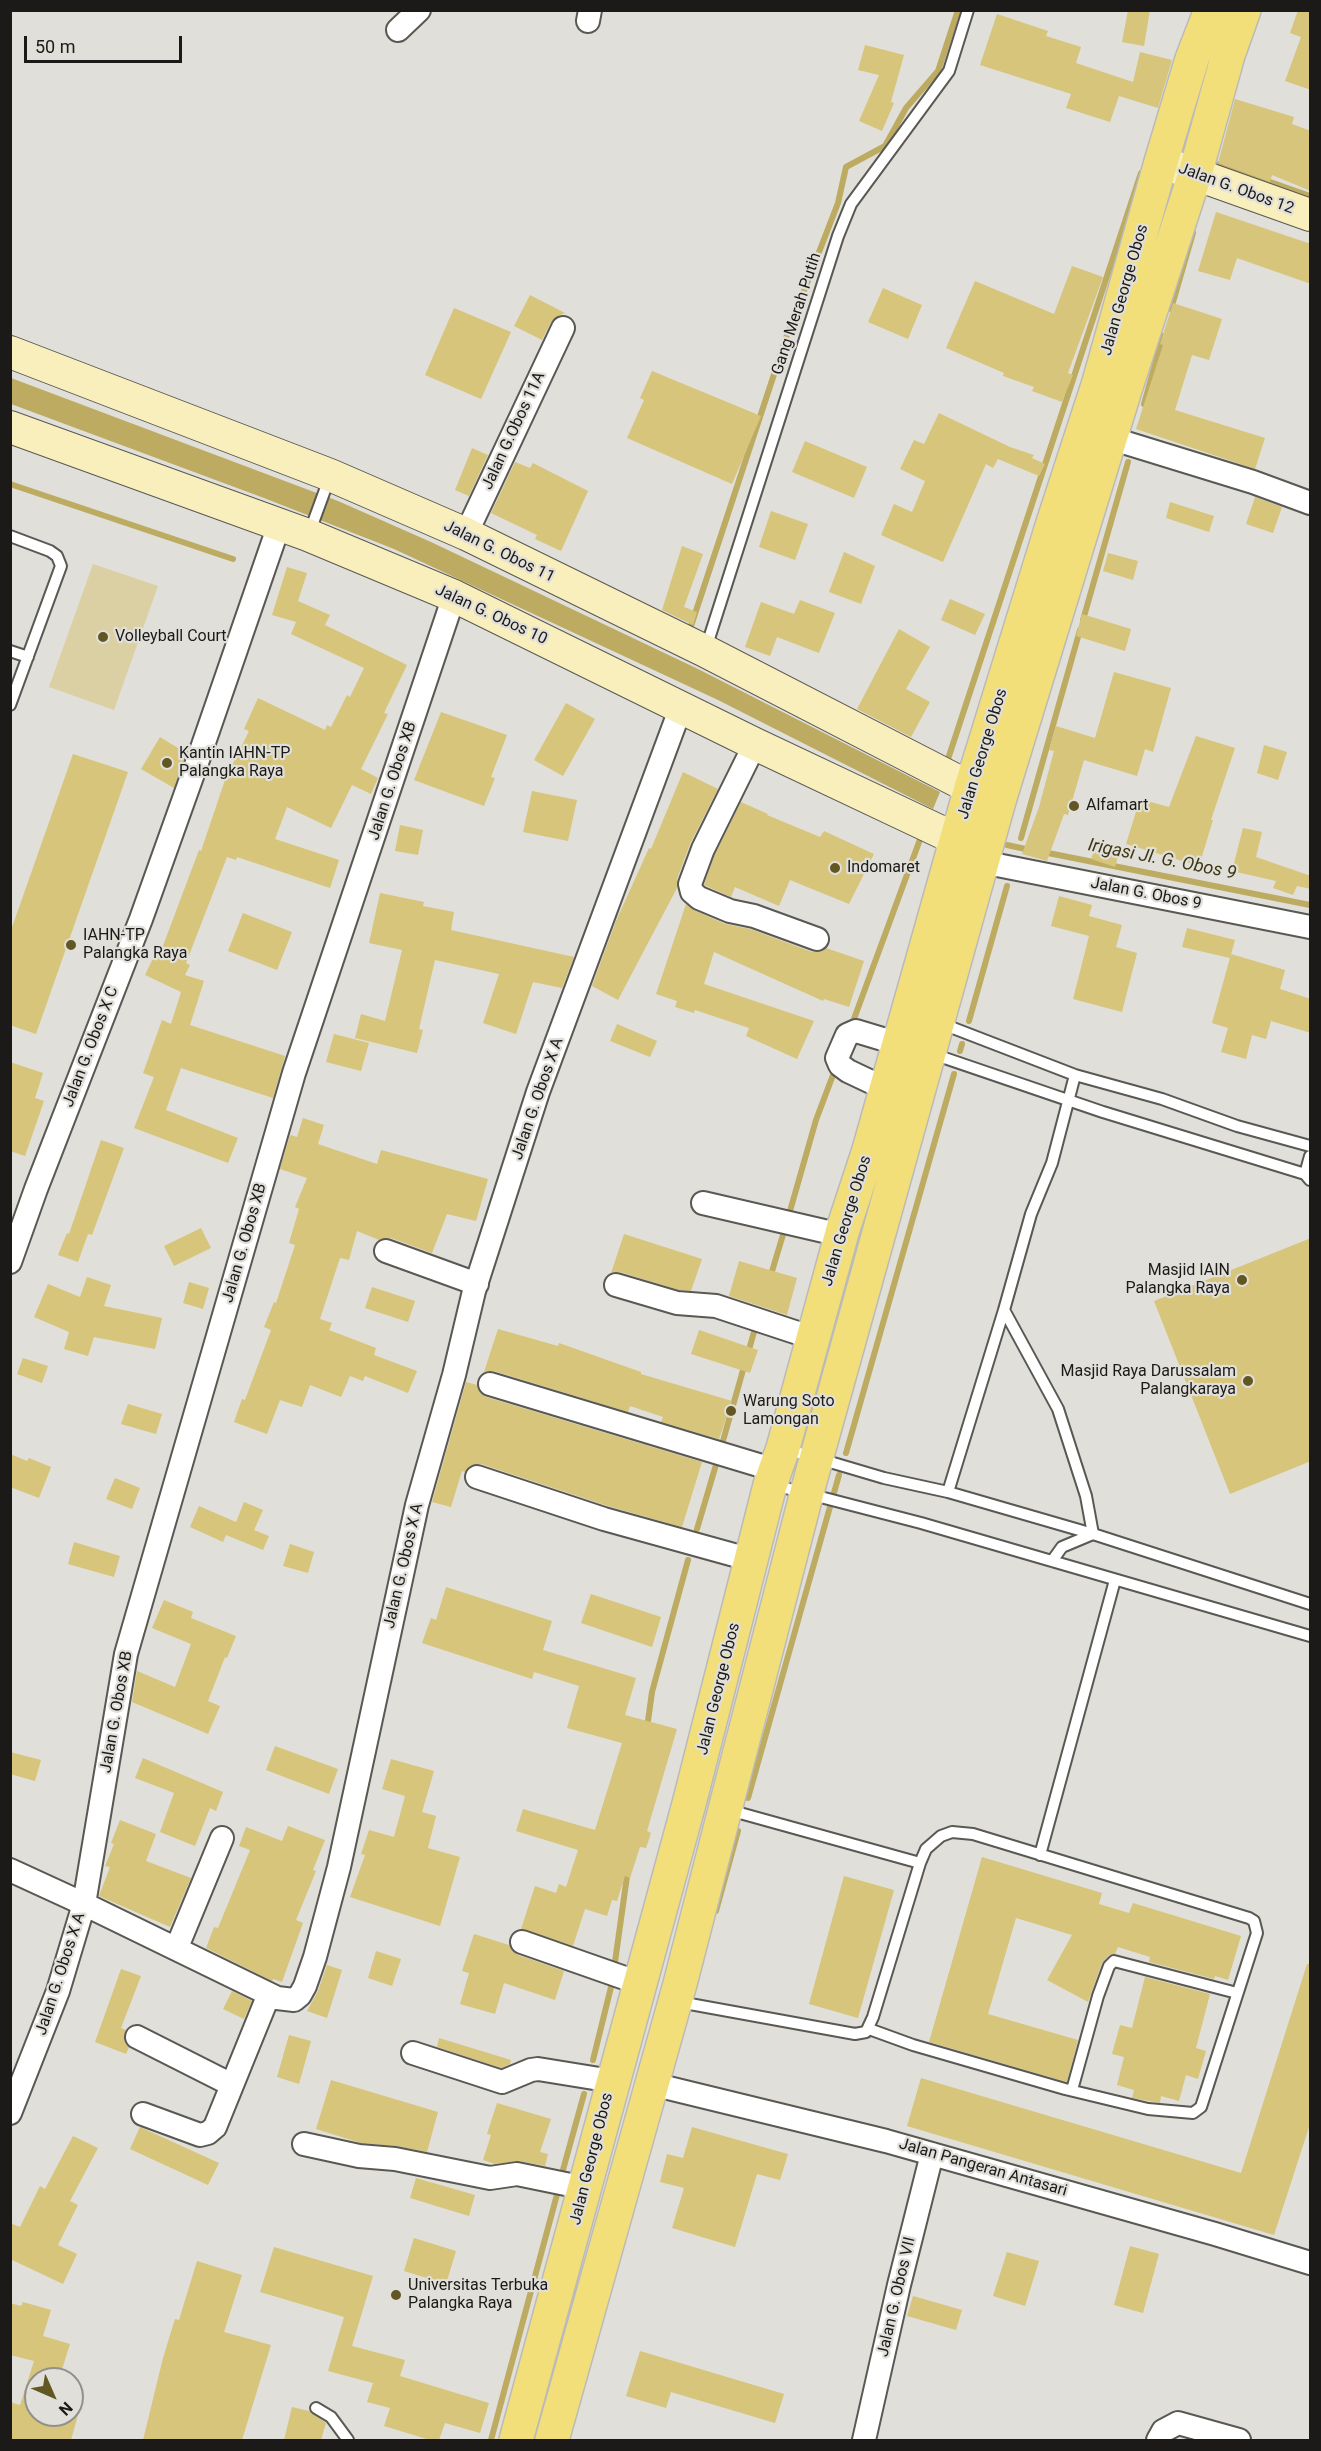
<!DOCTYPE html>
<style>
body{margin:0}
#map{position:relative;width:1321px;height:2451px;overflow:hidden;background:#e1dfd9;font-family:Roboto,sans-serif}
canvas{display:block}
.frame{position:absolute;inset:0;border:12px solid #1b1a18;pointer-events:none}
.north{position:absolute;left:24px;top:2367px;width:60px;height:60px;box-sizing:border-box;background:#e1dfd9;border:2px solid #92908c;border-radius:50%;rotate:135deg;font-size:16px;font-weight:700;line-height:24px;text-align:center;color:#1b1a18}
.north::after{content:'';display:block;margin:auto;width:21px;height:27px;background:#625723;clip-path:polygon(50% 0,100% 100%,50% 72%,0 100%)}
.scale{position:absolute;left:24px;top:36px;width:158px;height:27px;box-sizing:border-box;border:3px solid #1b1a18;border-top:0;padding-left:8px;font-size:18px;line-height:21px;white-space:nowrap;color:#1b1a18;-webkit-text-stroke:4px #e1dfd9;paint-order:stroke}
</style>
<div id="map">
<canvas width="1321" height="2451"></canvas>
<div class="frame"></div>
<div class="north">N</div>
<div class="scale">50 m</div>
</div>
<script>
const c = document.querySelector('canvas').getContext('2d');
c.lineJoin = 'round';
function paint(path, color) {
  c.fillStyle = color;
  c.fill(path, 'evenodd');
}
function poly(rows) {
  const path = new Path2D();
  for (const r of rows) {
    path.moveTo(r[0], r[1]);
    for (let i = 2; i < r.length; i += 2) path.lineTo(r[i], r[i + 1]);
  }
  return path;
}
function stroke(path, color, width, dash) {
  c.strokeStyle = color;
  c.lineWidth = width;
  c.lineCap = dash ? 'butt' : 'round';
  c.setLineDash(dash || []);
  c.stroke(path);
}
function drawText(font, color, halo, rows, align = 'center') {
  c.font = font + ' Roboto,sans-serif';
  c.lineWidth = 4.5;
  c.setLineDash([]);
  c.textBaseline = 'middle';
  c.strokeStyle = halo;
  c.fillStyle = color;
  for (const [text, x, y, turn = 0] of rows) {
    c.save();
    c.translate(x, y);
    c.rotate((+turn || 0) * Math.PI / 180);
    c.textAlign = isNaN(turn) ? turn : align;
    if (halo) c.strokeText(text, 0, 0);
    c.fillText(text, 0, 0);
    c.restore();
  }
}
paint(poly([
 [93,564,158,586,114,710,49,687]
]), '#dbd0a3');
paint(poly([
 [11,378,338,501,431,542,698,669,940,792,933,809,718,700,394,549,264,498,11,404]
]), '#bcab61');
stroke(poly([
 [1219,164,1310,196],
 [1171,309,1193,233],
 [1144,404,1163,336],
 [10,484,233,559],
 [1083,620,1128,462],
 [689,632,787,335,838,203,846,167,885,146,906,108,938,71,958,10],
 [946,765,1141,173],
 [1021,838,1080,630],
 [1007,845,1030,850],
 [1043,852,1310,905],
 [969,1021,1007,886],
 [851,1027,922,834],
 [960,1051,962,1044],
 [788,1218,816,1120,836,1067],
 [770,1278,785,1228],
 [748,1353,756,1325],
 [721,1448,745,1363],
 [846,1453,954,1074],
 [697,1529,718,1458],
 [647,1728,652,1692,688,1560],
 [748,1798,839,1475],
 [716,1911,738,1831],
 [614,1969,628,1869],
 [593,2060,613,1979],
 [561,2177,584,2094],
 [491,2440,559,2187]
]), '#bcab61', 6);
paint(poly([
 [1128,10,1150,10,1144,46,1122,42],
 [1298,10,1311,10,1311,90,1285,81,1301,37,1290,33],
 [997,14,1048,31,1046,36,1081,47,1076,63,1133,82,1140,52,1172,60,1158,108,1119,96,1110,122,1066,108,1071,94,980,65],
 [865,45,904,55,891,102,894,103,882,131,859,121,879,75,858,70],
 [1235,99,1294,117,1292,124,1311,131,1311,191,1272,175,1270,182,1218,163],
 [1216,212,1311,244,1311,284,1237,258,1230,280,1198,271],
 [1072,266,1103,277,1068,373,1073,375,1062,402,1032,391,1034,387,1003,376,1004,373,946,348,975,281,1054,314],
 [883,288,922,305,908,339,868,322],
 [530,295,565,313,556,317,551,322,542,340,514,326],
 [1173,303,1222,319,1209,360,1192,355,1175,410,1265,438,1255,469,1136,429,1163,345,1160,344],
 [454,308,511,332,481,399,425,375],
 [652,371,761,416,732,484,627,438,644,400,640,398],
 [939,413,1010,447,1034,455,1032,458,1045,464,1039,476,998,459,993,468,986,464,943,562,881,535,894,504,912,512,925,481,900,469,914,440,924,444],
 [805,441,867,467,854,498,792,472],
 [472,448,488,455,469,496,455,490],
 [515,462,530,468,533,463,588,491,561,551,535,539,537,535,491,513],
 [1255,497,1282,507,1273,533,1246,524],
 [1170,502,1214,516,1209,532,1166,518],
 [771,511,808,524,795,560,759,547],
 [682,546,703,554,684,607,697,612,693,625,662,610],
 [844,552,875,566,861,604,829,592],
 [1108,553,1138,561,1133,580,1103,571],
 [287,567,307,573,298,601,330,615,325,625,407,665,384,713,388,714,361,769,378,778,371,794,352,785,331,828,287,807,275,839,339,860,330,888,237,857,236,860,227,857,186,963,190,965,185,975,204,981,190,1025,285,1056,273,1098,181,1068,166,1110,238,1138,228,1163,134,1128,154,1077,143,1073,162,1020,171,1024,181,992,145,975,157,950,161,951,199,850,201,851,225,780,249,731,244,729,258,698,325,730,327,725,331,727,347,695,350,697,364,668,291,634,296,622,272,615],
 [950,599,985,614,975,635,941,620],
 [800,600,835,613,819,653,777,637,770,656,745,647,761,602,794,614],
 [1082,614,1131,629,1125,651,1076,636],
 [899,629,930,647,906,689,930,702,911,737,857,709],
 [1114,672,1171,688,1153,752,1145,749,1137,776,1084,760,1068,815,1064,814,1047,861,1022,854,1039,807,1054,751,1049,750,1056,726,1095,738],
 [566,703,595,719,563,776,534,760],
 [441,712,507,735,491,777,495,778,484,806,414,780],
 [1196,736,1235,748,1211,820,1213,820,1199,866,1126,844,1140,799,1169,807],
 [160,737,186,753,174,788,141,769],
 [1264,745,1287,752,1278,780,1257,773],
 [73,754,128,772,36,1034,10,1025,10,933],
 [683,772,718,789,690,844,677,879,677,888,618,1000,592,986,616,921,649,848,651,849],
 [532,791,577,800,568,841,523,832],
 [741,802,768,814,767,815,820,837,824,831,874,854,849,904,790,880,779,906,735,887,731,897,704,885,715,854],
 [400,825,423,830,418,855,395,851],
 [1243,828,1262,832,1256,857,1311,876,1311,889,1297,886,1293,895,1273,888,1276,881,1232,871],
 [1098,840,1121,847,1115,867,1091,859],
 [380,893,424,902,423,906,454,912,451,930,574,957,562,988,533,982,516,1034,483,1023,499,974,435,960,419,1029,423,1030,417,1053,355,1038,361,1014,385,1021,402,950,369,943],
 [1059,896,1092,905,1089,916,1122,925,1116,947,1137,953,1122,1012,1073,999,1089,936,1051,926],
 [686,904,694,910,725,924,750,929,812,952,820,952,826,948,864,961,849,1007,824,999,823,1001,714,952,704,984,814,1021,797,1059,746,1036,749,1028,695,1010,694,1013,675,1007,677,1001,656,994],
 [243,913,292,932,277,970,228,951],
 [1187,928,1235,940,1230,958,1182,947],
 [1231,954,1285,970,1280,989,1311,999,1311,1033,1271,1021,1266,1039,1252,1035,1246,1059,1221,1052,1228,1028,1212,1023],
 [617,1024,657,1041,650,1057,610,1041],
 [334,1034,369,1043,361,1071,326,1062],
 [10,1062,43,1073,35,1098,44,1101,25,1156,10,1151],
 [303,1118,324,1125,318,1144,377,1164,381,1150,488,1179,476,1221,447,1214,432,1253,391,1238,379,1240,357,1231,349,1260,340,1258,320,1319,332,1323,329,1330,376,1348,374,1355,417,1371,408,1393,365,1376,363,1381,350,1376,341,1397,310,1385,302,1407,280,1400,267,1434,234,1422,242,1399,245,1400,271,1330,264,1327,274,1302,276,1303,295,1245,289,1243,299,1209,295,1207,307,1178,280,1169,290,1135,297,1137],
 [101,1140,124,1148,92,1235,88,1234,78,1262,58,1255,67,1233,69,1234],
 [201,1228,211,1248,174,1266,164,1246],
 [624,1234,702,1259,691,1291,679,1290,620,1272,611,1273],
 [1311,1238,1311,1461,1230,1494,1154,1301],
 [739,1261,797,1278,787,1315,729,1296],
 [87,1277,111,1285,104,1306,162,1318,155,1349,94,1337,88,1356,64,1349,69,1332,34,1317,48,1284,80,1297],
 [189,1282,209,1288,203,1309,183,1303],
 [372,1287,415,1301,408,1322,365,1308],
 [498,1329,558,1346,559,1343,641,1372,641,1374,732,1401,719,1439,661,1422,663,1417,630,1406,628,1412,494,1371,484,1372],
 [699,1330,758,1350,750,1373,691,1354],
 [23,1358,48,1366,42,1383,17,1374],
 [466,1382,477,1385,480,1393,486,1397,702,1462,682,1527,608,1506,481,1464,474,1464,465,1472,462,1471,451,1507,432,1502],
 [128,1404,162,1414,156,1434,121,1424],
 [10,1454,27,1461,29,1458,51,1467,39,1498,10,1487],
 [115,1478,140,1488,132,1509,106,1499],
 [244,1502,263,1510,254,1530,269,1536,263,1550,226,1535,223,1542,190,1527,199,1506,236,1522],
 [74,1542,120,1556,114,1577,68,1564],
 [290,1544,314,1552,308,1573,283,1566],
 [446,1587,552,1621,543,1650,636,1678,625,1715,677,1729,647,1831,651,1833,646,1848,640,1847,630,1878,625,1876,617,1901,612,1900,607,1916,585,1909,573,1946,521,1929,535,1886,556,1893,559,1884,566,1887,578,1850,516,1831,523,1809,595,1830,622,1743,567,1728,579,1686,534,1672,532,1679,422,1643,431,1618,436,1620],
 [591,1594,661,1617,652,1647,581,1623],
 [164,1600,193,1612,191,1618,236,1636,227,1658,225,1657,208,1701,220,1706,208,1734,132,1702,137,1671,175,1687,191,1644,152,1628],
 [275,1746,338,1769,329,1794,266,1770],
 [10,1752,41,1760,35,1781,10,1774],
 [143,1758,223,1792,216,1811,210,1808,195,1846,160,1832,174,1793,135,1778],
 [391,1759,434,1771,422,1812,436,1816,428,1848,460,1857,440,1926,350,1897,365,1855,361,1854,369,1830,394,1837,405,1796,382,1789],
 [120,1820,156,1834,146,1861,191,1878,170,1927,99,1896,110,1867,105,1866,114,1844,111,1843],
 [288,1826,325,1840,313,1870,316,1871,296,1920,303,1923,282,1982,273,1979,272,1981,206,1948,214,1927,218,1928,250,1850,239,1846,246,1827,282,1841],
 [982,1857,1102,1893,1099,1904,1129,1913,1133,1903,1241,1936,1228,1980,1215,1976,1214,1979,1149,1962,1150,1957,1118,1947,1115,1954,1109,1955,1102,1963,1088,2002,1047,1980,1072,1935,1016,1918,988,2014,1078,2040,1067,2082,929,2042],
 [844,1876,894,1890,858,2018,809,2004],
 [474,1934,509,1945,518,1955,564,1971,555,2000,504,1983,495,2014,460,2004,469,1973,462,1971],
 [376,1951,401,1959,392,1986,368,1978],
 [1307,1964,1311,1964,1311,2121,1274,2235,907,2126,921,2078,1241,2173],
 [327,1965,342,1970,327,2018,307,2011,318,1991],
 [121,1969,141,1976,121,2028,126,2030,124,2038,129,2047,126,2054,95,2042],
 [1145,1977,1210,1994,1196,2048,1206,2051,1198,2079,1186,2075,1179,2101,1161,2096,1160,2103,1132,2098,1134,2090,1117,2085,1124,2057,1112,2054,1120,2025,1132,2028],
 [232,1991,252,2001,244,2019,223,2009],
 [289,2035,311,2041,299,2084,277,2077],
 [439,2038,511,2060,510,2064,501,2068,437,2047],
 [331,2080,438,2112,427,2152,396,2146,361,2143,316,2129],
 [497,2103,551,2119,540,2152,548,2154,545,2166,519,2161,495,2164,483,2160,491,2135,487,2134],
 [140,2127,219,2163,208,2185,130,2149],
 [692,2127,788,2154,780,2180,757,2174,735,2247,672,2228,684,2188,660,2182,667,2154,683,2158],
 [73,2136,98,2148,70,2201,78,2205,58,2245,77,2254,63,2284,10,2259,10,2223,20,2227,40,2186,45,2189],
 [416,2178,475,2195,469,2216,410,2198],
 [414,2238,456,2251,446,2284,404,2271],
 [1130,2246,1159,2254,1143,2313,1114,2305],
 [274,2247,373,2276,352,2346,405,2360,400,2376,489,2403,480,2433,445,2423,439,2440,430,2440,384,2426,390,2408,367,2402,373,2383,328,2371,344,2317,260,2292],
 [1007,2252,1039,2261,1025,2306,993,2296],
 [197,2261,242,2275,224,2332,271,2345,242,2440,143,2440,163,2358,175,2319,179,2320],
 [913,2296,962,2310,956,2330,907,2316],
 [23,2302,51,2310,43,2336,70,2344,59,2379,36,2379,36,2415,78,2415,71,2440,10,2440,10,2402,20,2405,34,2361,10,2355,10,2303,21,2306],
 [640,2351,784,2394,775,2423,671,2392,666,2408,626,2396],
 [292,2407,309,2411,326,2423,321,2440,284,2440]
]), '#d6c57a');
const lane = poly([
 [310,531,329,479],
 [10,536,50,551,57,556,61,566,10,705],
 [706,648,838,236,851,204,949,71,968,10],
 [10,651,28,657],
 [940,1023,1075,1075,1162,1099,1237,1126,1310,1146],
 [933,1054,1103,1112,1305,1174,1310,1180],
 [1305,1174,1310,1156],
 [1004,1310,1058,1409,1086,1496,1093,1534,1062,1547,1052,1561],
 [786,1449,884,1478,948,1492,1093,1534,1310,1604],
 [774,1485,921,1523,1310,1636],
 [948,1492,1004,1310,1031,1214,1052,1163,1075,1075],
 [1040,1855,1115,1580],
 [679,2002,855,2034,866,2032,873,2017,920,1863,729,1810],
 [869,2029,913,2045,1065,2089,1148,2109,1193,2113,1201,2107,1257,1933,1254,1921,1249,1918,973,1834,952,1832,941,1836,926,1849,920,1863],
 [1072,2090,1098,1996,1109,1966,1114,1961,1237,1993],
 [316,2408,331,2417,348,2440]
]);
const street = poly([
 [588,21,590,10],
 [398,30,419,10],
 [1110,438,1253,482,1310,503],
 [466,534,563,328],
 [755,744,703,849,690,884,692,892,699,898,730,911,754,916,817,939],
 [982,862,1310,927],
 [886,1089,848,1071,840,1065,837,1058,847,1035,856,1031,899,1044],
 [703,1203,841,1235],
 [386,1251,477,1284],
 [10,1262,36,1189,141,919,200,754,279,525],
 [616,1285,677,1303,716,1306,813,1338],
 [490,1384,775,1470],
 [477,1477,604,1519,752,1560],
 [10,1870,84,1904,126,1654,294,1073,454,596],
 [522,1942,639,1983],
 [177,1947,222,1838],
 [137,2037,232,2085],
 [413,2053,502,2082,531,2070,538,2069,612,2081],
 [652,2084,886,2141,1215,2234,1310,2263],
 [10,2113,58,1991,84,1904,277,1998,294,2000,300,1995,305,1986,315,1957,339,1867,417,1505,454,1375,474,1291,538,1092,681,707],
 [143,2114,200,2135,208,2133,215,2127,269,1994],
 [304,2144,359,2156,395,2159,490,2178,517,2174,585,2188],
 [864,2440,899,2285,932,2154],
 [1158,2440,1163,2431,1178,2423,1239,2440]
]);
const secondary = poly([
 [1161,162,1310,215],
 [10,352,330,475,466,534,705,651,971,788],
 [10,427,308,535,454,596,755,744,956,839]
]);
const primary = poly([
 [516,2440,690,1800,770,1485,783,1448,843,1229,869,1150,971,788,1053,523,1099,382,1161,162,1192,59,1211,10],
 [552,2440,680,1984,807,1492,999,801,1125,390,1195,174,1228,55,1244,10]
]);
stroke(lane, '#595852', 14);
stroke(street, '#595852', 26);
stroke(secondary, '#595852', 34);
stroke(primary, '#bbbaba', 36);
stroke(lane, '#fff', 10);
stroke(street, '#fff', 22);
stroke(secondary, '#f9efbc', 32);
stroke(primary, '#f2df7a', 33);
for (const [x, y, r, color] of [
 [103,637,6,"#625723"],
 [167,763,6,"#625723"],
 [1074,806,6,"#625723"],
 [835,868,6,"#625723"],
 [71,945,6,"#625723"],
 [1242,1280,6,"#625723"],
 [1248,1381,6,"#625723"],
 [731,1411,6,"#625723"],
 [396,2295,6,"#625723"]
]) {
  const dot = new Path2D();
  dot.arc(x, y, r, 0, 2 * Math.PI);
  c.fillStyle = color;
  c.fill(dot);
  stroke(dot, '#e1dfd9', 2);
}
drawText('16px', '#1b1a18', '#e1dfd9', [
 ["Jalan G. Obos 12",1236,189,20],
 ["Jalan George Obos",1125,290,-74],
 ["Gang Merah Putih",797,314,-72],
 ["Jalan G.Obos 11A",514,431,-65],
 ["Jalan G. Obos 11",499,552,26],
 ["Jalan G. Obos 10",491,615,25],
 ["Jalan George Obos",983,754,-73],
 ["Jalan G. Obos XB",393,781,-72],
 ["Jalan G. Obos 9",1146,894,11],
 ["Jalan G. Obos X C",91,1047,-69],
 ["Jalan G. Obos X A",538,1099,-71],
 ["Jalan George Obos",847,1221,-73],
 ["Jalan G. Obos XB",245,1243,-74],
 ["Jalan G. Obos X A",404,1566,-77],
 ["Jalan George Obos",719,1689,-76],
 ["Jalan G. Obos XB",117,1712,-80],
 ["Jalan G. Obos X A",61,1974,-72],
 ["Jalan George Obos",592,2159,-76],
 ["Jalan Pangeran Antasari",983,2168,16],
 ["Jalan G. Obos VII",897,2297,-77]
]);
drawText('16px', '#1b1a18', '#e1dfd9', [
 ["Volleyball Court",115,637],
 ["Kantin IAHN-TP",179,754],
 ["Palangka Raya",179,772],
 ["Alfamart",1086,806],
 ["Indomaret",847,868],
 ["IAHN-TP",83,936],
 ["Palangka Raya",83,954],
 ["Masjid IAIN",1230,1271,"right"],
 ["Palangka Raya",1230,1289,"right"],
 ["Masjid Raya Darussalam",1236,1372,"right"],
 ["Palangkaraya",1236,1390,"right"],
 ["Warung Soto",743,1402],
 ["Lamongan",743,1420],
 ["Universitas Terbuka",408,2286],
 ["Palangka Raya",408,2304]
], 'left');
drawText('italic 18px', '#3e3716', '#e1dfd9', [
 ["Irigasi Jl. G. Obos 9",1162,860,11]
]);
</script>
